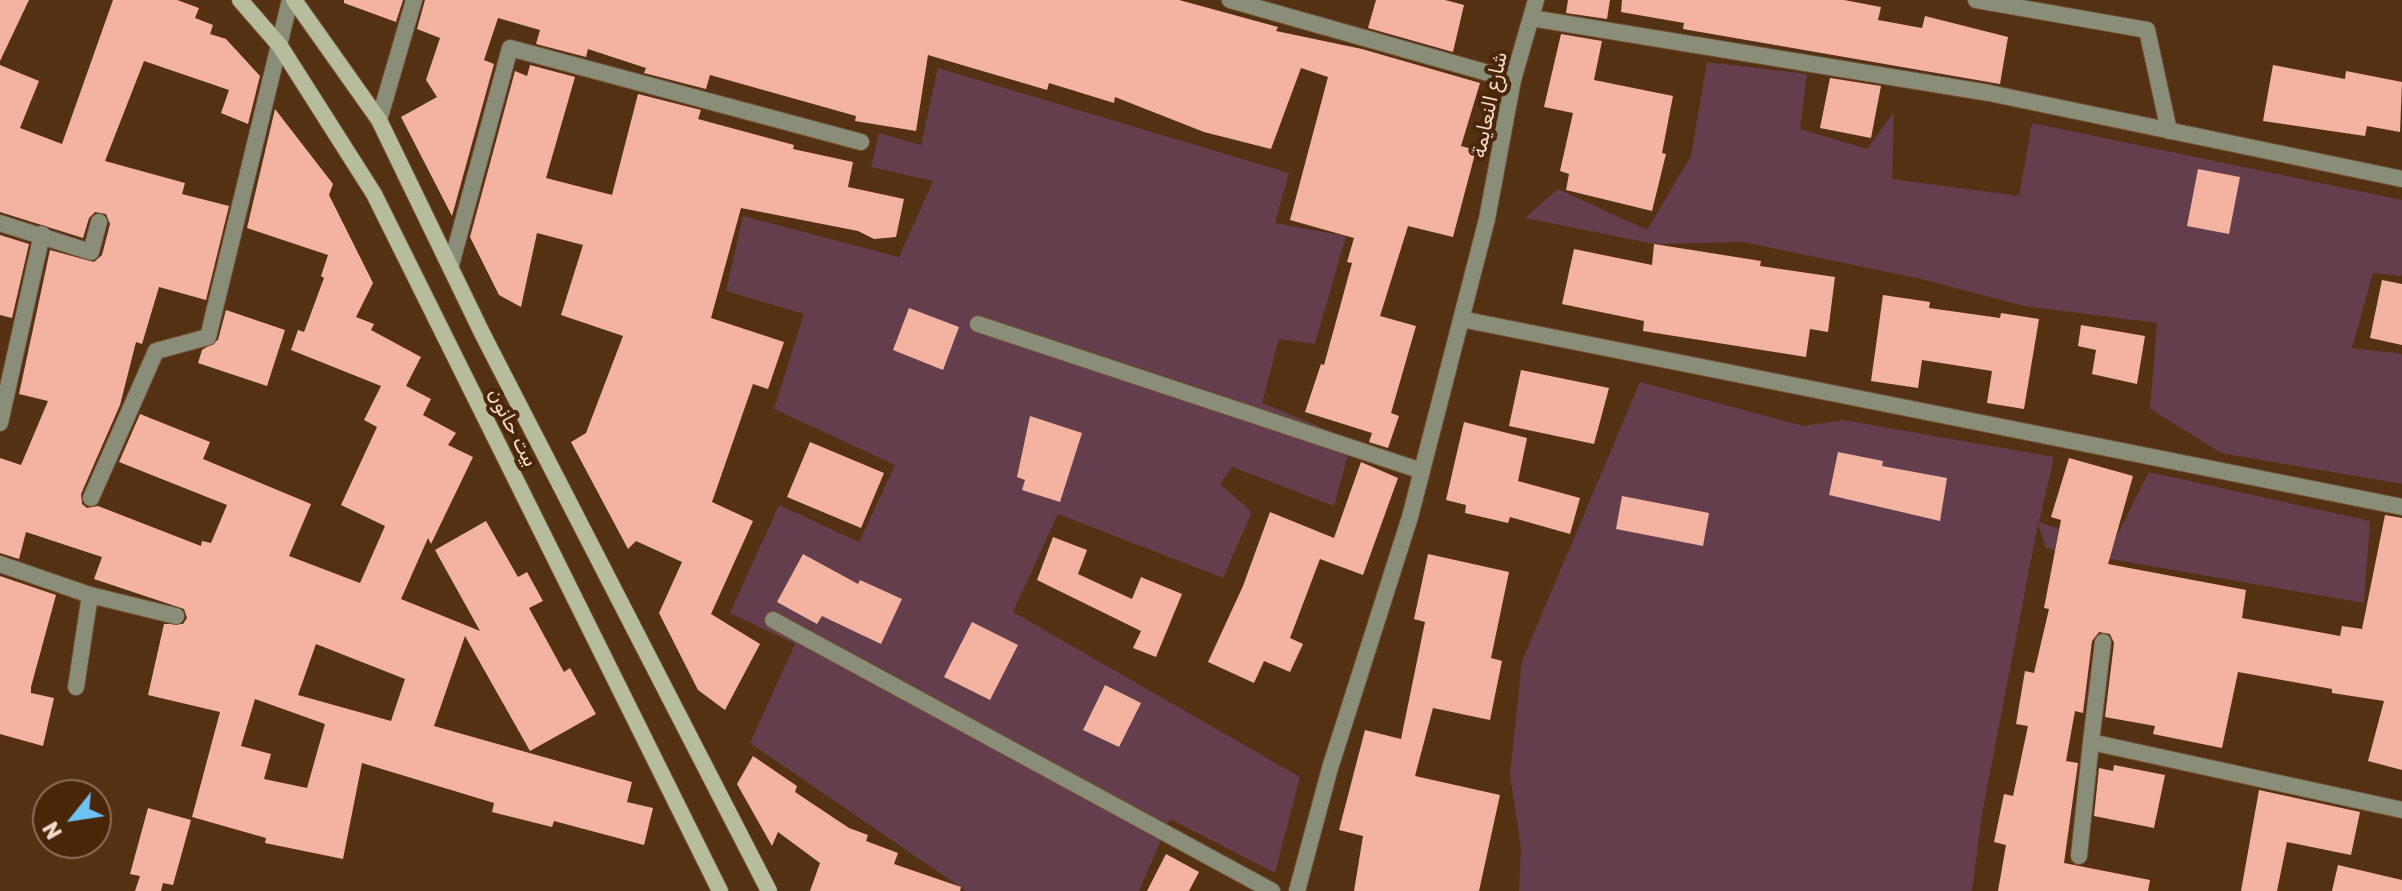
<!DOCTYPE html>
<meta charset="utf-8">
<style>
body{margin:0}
#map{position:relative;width:2402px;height:891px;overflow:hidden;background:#553114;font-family:Rubik,sans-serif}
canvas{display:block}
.north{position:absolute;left:32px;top:779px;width:80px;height:80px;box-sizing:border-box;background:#4a2609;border:2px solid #8d6e56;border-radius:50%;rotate:240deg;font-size:22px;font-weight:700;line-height:32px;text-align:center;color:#f2daca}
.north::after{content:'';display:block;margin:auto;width:28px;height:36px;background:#6dc2f3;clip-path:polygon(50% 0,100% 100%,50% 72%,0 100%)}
</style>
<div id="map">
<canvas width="2402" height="891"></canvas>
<div class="north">N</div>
</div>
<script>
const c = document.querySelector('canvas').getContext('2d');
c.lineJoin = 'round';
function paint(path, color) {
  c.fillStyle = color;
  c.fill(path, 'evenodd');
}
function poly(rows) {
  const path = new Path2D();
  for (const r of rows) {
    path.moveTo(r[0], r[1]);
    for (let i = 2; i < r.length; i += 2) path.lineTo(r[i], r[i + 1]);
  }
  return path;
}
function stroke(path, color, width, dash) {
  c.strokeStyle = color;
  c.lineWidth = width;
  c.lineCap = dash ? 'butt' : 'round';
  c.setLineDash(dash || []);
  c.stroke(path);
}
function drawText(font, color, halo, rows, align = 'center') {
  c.font = font + ' Rubik,"Noto Sans Arabic",sans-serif';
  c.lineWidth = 8;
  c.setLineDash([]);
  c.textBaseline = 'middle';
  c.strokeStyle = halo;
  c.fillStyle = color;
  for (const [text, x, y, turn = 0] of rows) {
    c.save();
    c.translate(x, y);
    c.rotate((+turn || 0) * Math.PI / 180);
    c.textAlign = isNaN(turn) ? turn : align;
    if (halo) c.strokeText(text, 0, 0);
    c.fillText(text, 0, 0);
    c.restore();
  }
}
paint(poly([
 [1707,62,1807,74,1800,129,1867,149,1894,112,1892,179,2019,196,2032,123,2402,200,2402,276,2373,273,2352,348,2402,354,2402,484,2221,453,2150,409,2157,323,2024,306,1921,279,1743,242,1654,244,1525,218,1558,189,1647,230,1691,156],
 [938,68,1289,173,1275,223,1346,236,1315,344,1279,339,1262,403,1352,440,1334,506,1232,467,1220,484,1252,512,1223,578,1058,514,1013,612,1300,777,1275,873,1170,819,1139,891,966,891,750,743,795,644,730,613,779,505,859,542,895,465,774,409,804,314,726,291,743,216,899,257,933,181,871,167,879,133,921,145],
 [1640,382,1803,426,1843,420,2054,457,2039,522,2111,547,2149,472,2370,521,2364,603,2046,548,2038,524,1982,814,1972,891,1519,891,1521,849,1510,774,1522,661]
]), '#643e4c');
paint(poly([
 [0,0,29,0,0,61],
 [113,0,177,0,199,8,195,18,213,25,210,34,226,39,260,76,248,124,221,113,229,90,144,61,105,161,185,183,182,194,229,206,206,300,159,287,142,344,136,342,120,405,81,494,82,504,87,508,98,506,201,546,202,541,211,543,227,505,119,462,140,414,210,442,203,459,311,504,289,556,360,583,385,526,341,505,377,427,364,420,381,386,291,350,298,330,304,332,324,278,321,276,328,255,247,228,275,109,333,184,329,195,373,283,356,317,374,324,371,330,421,357,406,386,431,399,423,415,456,433,448,445,473,457,431,544,428,538,401,599,480,631,435,550,486,521,518,577,527,572,543,601,529,608,564,672,570,668,596,714,530,751,465,636,434,726,632,782,627,802,653,808,644,845,554,821,552,827,492,812,494,803,362,763,343,859,265,843,266,838,192,817,220,712,148,695,164,624,183,624,187,618,184,609,94,579,102,557,26,532,19,559,0,553,0,458,21,465,48,401,19,394,50,250,94,262,102,255,110,224,106,214,95,212,89,218,83,238,0,212,0,65,39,81,20,128,62,144],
 [316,644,405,679,391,721,298,695],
 [255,699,325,724,307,788,264,779,271,754,241,746],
 [344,0,403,0,396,22,344,3],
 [425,0,1179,0,1278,27,1276,31,1362,49,1480,83,1461,146,1476,150,1453,237,1408,226,1380,316,1416,326,1391,413,1399,416,1388,448,1369,442,1372,433,1305,412,1321,364,1324,365,1352,263,1347,262,1354,238,1290,220,1328,77,1301,68,1271,149,1204,132,1115,97,1114,103,1049,83,1047,90,928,55,916,131,855,121,856,116,710,75,706,89,644,73,646,68,588,49,586,57,536,44,540,30,498,18,484,60,494,64,452,216,401,117,437,97,426,80,440,38,417,29],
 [1376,0,1445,0,1464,5,1453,52,1368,28],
 [1568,0,1610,0,1607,19,1566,13],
 [1622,0,1844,0,1881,7,1878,20,1922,28,1925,16,2008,37,2000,84,1683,29,1684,23,1621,12],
 [1561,34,1602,41,1594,80,1673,96,1662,153,1666,154,1652,211,1566,190,1569,174,1560,171,1573,113,1544,107],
 [530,65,575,77,546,178,612,195,638,94,701,110,698,119,794,145,793,149,853,162,848,187,904,199,896,237,874,239,858,231,741,208,711,318,784,342,768,389,753,384,712,502,753,521,711,614,760,644,725,710,698,690,659,613,682,562,636,541,628,549,571,442,586,433,623,336,561,315,583,245,537,233,521,307,499,295,470,237,515,71,527,76],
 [2273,65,2345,79,2346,71,2402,82,2400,132,2367,126,2365,136,2263,121],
 [1830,78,1881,86,1871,138,1820,128],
 [2198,169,2240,177,2229,234,2187,226],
 [0,235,29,244,12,318,0,315],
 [1654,244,1761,261,1760,266,1835,277,1828,332,1810,329,1806,357,1643,331,1644,321,1562,304,1574,249,1652,265],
 [2382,280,2402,284,2402,345,2370,338],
 [1883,295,1930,302,1929,308,2000,318,2001,313,2039,319,2024,409,1987,403,1992,371,1922,360,1918,388,1871,381],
 [909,308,959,327,943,370,893,350],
 [226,310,285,330,267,386,198,363,202,350,218,340],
 [2081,325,2145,336,2137,384,2092,374,2096,350,2078,346],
 [1521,370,1609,388,1594,444,1509,426],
 [1030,416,1082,433,1060,502,1022,490,1025,480,1017,477],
 [1464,422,1527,438,1518,481,1580,498,1570,534,1510,517,1508,523,1465,513,1466,505,1446,500],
 [810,442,884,473,861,528,787,497],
 [1838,452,1883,461,1882,466,1947,478,1940,521,1829,495],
 [2069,458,2133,476,2108,564,2246,590,2242,618,2340,636,2342,626,2362,629,2385,515,2402,518,2402,770,2368,761,2384,701,2332,693,2332,689,2238,672,2222,748,2153,734,2155,726,2105,717,2114,643,2110,634,2099,632,2092,641,2083,713,2075,711,2066,761,2078,763,2064,863,2150,880,2148,891,1998,891,2006,845,1994,842,2004,794,2013,796,2028,726,2016,724,2025,671,2034,673,2049,609,2044,608,2061,520,2051,517],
 [1361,462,1398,478,1363,575,1320,559,1290,638,1303,644,1290,672,1264,661,1254,683,1208,662,1243,586,1270,512,1334,538],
 [1622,496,1709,513,1703,546,1616,529],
 [1053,537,1087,550,1078,574,1132,599,1141,577,1182,594,1156,657,1133,648,1141,631,1037,580],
 [803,554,858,584,860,580,902,599,881,644,822,616,817,624,777,602],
 [1428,554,1509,572,1491,658,1502,661,1490,720,1433,708,1415,776,1500,795,1479,891,1354,891,1363,836,1339,830,1365,730,1401,739,1425,622,1414,619],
 [0,576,56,595,31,687,31,693,54,698,43,746,0,734],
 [972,622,1018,645,990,700,944,677],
 [1105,685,1141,703,1119,747,1083,730],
 [753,756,797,786,795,792,849,828,868,835,866,841,898,853,894,864,961,887,960,891,810,891,820,863,778,832,772,846,737,784],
 [2114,765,2165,775,2154,828,2094,816,2099,768,2113,771],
 [2259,790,2360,812,2351,855,2287,842,2277,891,2241,891],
 [148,808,191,820,173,885,163,883,161,891,135,891,140,876,130,874],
 [1166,854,1199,872,1189,891,1147,891],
 [2338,865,2402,880,2402,891,2332,891]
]), '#f4b3a1');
const street = poly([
 [1230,0,1513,80],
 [1976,0,2147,30,2169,131],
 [1531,18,1989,93,2402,179],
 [379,120,414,0],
 [0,223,91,252,99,222],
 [451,265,510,48,861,142],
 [1461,319,2402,507],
 [978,324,1422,471],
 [0,423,42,234],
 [91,498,156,351,208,337,290,0],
 [0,564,90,595,176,616],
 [773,620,1272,891],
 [76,687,90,595],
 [2091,742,2103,642],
 [2079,856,2091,742,2402,810],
 [1297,891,1330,768,1410,517,1487,219,1513,80,1536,0]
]);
const secondary = poly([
 [240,0,280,46,374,194,720,891],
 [294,0,379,120,483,335,769,891]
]);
stroke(street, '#714f35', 18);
stroke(secondary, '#714f35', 18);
stroke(street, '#8a8e79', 16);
stroke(secondary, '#b7bd9c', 16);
drawText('20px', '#f2daca', '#4a2609', [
 ["شارع النعايمة",1490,105,-78],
 ["بيت حانون",512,428,63]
]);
</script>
